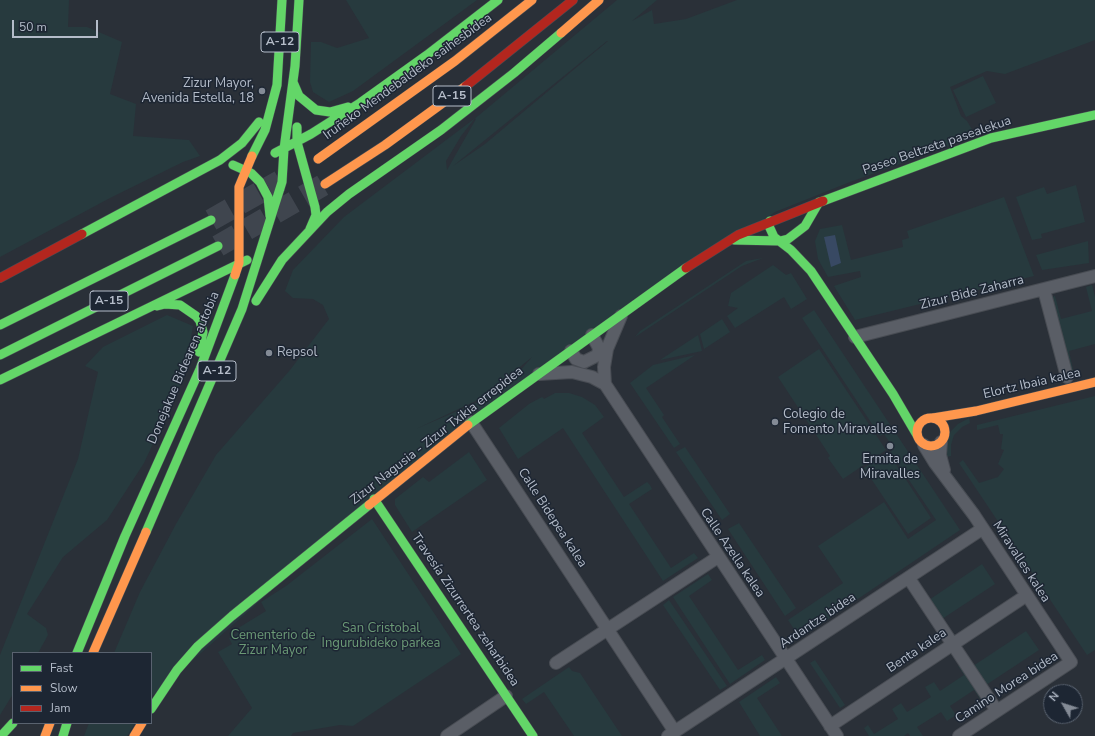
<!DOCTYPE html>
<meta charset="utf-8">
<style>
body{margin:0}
#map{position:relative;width:1095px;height:736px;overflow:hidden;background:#2a3038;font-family:"Nunito Sans",sans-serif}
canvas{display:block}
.legend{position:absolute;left:12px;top:652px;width:140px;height:72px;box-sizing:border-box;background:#1d2633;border:1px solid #59626f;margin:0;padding:5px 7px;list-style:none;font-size:12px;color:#b4bcc9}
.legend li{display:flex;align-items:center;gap:8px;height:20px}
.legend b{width:20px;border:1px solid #59626f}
.north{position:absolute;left:1043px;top:684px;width:40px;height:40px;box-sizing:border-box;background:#1d2633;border:1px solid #59626f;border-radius:50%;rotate:309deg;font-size:11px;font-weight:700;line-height:16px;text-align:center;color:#b4bcc9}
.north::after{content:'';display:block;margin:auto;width:14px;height:18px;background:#848b96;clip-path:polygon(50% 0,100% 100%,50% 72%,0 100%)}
.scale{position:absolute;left:12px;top:20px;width:86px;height:18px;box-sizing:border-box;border:2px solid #b4bcc9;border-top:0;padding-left:5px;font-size:12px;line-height:14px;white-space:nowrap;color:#b4bcc9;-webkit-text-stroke:3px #1d2633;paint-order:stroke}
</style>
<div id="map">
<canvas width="1095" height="736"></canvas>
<ul class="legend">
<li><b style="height:5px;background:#63d668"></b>Fast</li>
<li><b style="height:5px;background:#ff974d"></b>Slow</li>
<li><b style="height:5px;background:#b3261e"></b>Jam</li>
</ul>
<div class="north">N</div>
<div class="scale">50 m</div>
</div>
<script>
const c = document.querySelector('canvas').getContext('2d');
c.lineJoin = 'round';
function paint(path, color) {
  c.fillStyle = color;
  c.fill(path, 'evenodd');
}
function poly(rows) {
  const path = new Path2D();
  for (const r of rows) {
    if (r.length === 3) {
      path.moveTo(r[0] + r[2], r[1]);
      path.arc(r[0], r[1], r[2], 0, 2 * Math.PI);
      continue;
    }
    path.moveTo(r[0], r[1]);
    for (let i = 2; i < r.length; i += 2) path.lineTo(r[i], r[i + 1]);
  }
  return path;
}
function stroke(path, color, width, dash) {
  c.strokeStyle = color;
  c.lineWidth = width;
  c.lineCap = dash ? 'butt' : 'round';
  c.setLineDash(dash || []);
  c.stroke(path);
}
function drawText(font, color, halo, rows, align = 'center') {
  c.font = font + ' "Nunito Sans",sans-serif';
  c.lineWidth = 3;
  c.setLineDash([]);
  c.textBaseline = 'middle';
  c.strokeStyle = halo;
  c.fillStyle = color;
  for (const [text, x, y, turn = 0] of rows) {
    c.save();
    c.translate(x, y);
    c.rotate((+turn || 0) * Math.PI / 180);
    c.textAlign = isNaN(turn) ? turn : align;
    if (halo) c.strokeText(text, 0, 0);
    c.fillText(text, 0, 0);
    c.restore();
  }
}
paint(poly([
 [0,0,69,0,68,27,87,27,122,42,110,94,136,104,133,136,189,140,200,156,183,162,110,198,0,257],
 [346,0,477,0,353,91,329,102,313,92,310,82,311,42,321,42,337,48,369,38],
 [617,0,657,0,632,21,652,10,654,24,686,19,737,0,1095,0,1095,40,1005,74,987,71,950,87,961,116,967,121,976,136,850,182,775,212,464,421,151,697,151,653,114,653,140,592,176,524,216,455,290,370,329,319,323,305,313,299,293,298,285,291,293,270,344,217,478,116],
 [608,41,485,144,453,166,607,41],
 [475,118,476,119,447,170,446,161,461,136],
 [532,357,518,373,478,402,416,429,482,398],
 [983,76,996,103,966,117,953,90],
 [1076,185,1085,222,1041,234,1042,238,1032,240,1016,197,1044,187,1047,194],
 [1004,197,1034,276,855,320,834,286,861,277,860,271,828,277,818,259,815,241,820,229,842,225,851,260,903,247,902,240,909,238,907,231],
 [1088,241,1089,263,1042,270,1036,255],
 [763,258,742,266,635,337,640,331,746,261],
 [773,265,786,275,791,273,807,299,791,309,784,297,735,328,727,316,738,308,728,306,731,293],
 [1092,285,1095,297,1095,344,1069,351,1074,374,1070,375,1051,297,1055,296,1061,319,1092,311,1086,287],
 [814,310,960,530,800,638,788,620,843,583,818,546,884,502,908,539,936,520,890,452,894,449,884,434,880,436,802,318],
 [167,315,193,326,184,377,144,463,107,520,63,557,27,614,46,628,48,635,38,653,13,653,13,694,0,715,0,655,78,459,98,372,85,366,103,347],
 [722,319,730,332,704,349,700,334],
 [698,335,702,351,660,360],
 [819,349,886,450,843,479,828,458,830,456,778,377],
 [695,355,646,388,664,415,662,417,680,444,674,448,630,383,653,365],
 [555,393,569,393,582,397,595,405,604,417,582,433,624,497,647,482,650,485,652,489,629,504,671,568,694,553,698,558,663,581,563,428,518,459,499,428,529,404,542,397,544,399],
 [1095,396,1095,650,1087,655,959,463,963,460,979,483,998,477,1004,469,998,464,1004,450,1001,449,1003,434,1000,434,998,425,977,430,977,425],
 [969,418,970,423,962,427,954,435,951,445,951,456,946,457,945,447,951,431,958,424],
 [685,447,730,514,722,520,676,452],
 [469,452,487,480,412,532,395,505,395,499,423,477,429,482],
 [888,452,931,518,908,534,864,468],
 [372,519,461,654,353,726,340,725,293,733,291,736,228,736,252,708,218,652,232,644,229,638,237,633,235,630,266,611,261,602,286,586],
 [739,523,796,608,785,616,728,529],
 [982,564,995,584,942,619,929,600],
 [708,574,712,580,689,596,738,670,762,655,765,660,730,684,673,597],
 [669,600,727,686,720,690,663,605],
 [1026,631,1039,650,986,685,973,666],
 [815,660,845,705,840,708,810,663],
 [963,663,985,696,980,699,974,690,950,706,956,715,947,721,941,712,917,727,923,736,910,736,908,733,904,736,869,736,864,728,868,725,874,734,898,719,892,709,901,703,907,712,931,697,925,687,934,682,940,691,964,675,958,666],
 [569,667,572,671,580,673,622,736,574,736,544,692,526,704,522,699],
 [776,677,780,683,757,698,782,736,760,736,739,702],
 [89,723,135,723,127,736,84,736]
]), '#273a3e');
paint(poly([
 [835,235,841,263,831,267,824,237]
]), '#384963');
stroke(poly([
 [211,220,280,181],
 [218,246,325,184]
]), '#3f454e', 22, [22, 11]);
const street = poly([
 [1044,290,1067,377],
 [621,316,607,349,604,367,605,384,837,736],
 [855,337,1095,276],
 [571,351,576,359,584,362,598,355,599,348,592,335],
 [539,374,572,372,592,377,605,384],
 [471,422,675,732],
 [941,442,940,455,944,470],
 [924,445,935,463,974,515,1071,662,959,736],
 [912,583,997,711],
 [556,663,718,557],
 [830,726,1021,599],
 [447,736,506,696],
 [668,736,982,529]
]);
const fast = poly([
 [293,82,299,96,316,110,330,112,348,107],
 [297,127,297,142,315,207,316,215,310,229],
 [275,153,311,134,360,103,427,55,498,0],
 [252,156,265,130,277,85,282,0],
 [233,165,251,173,260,182,268,197,270,216],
 [823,201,991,138,1095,115],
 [770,221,769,226,774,237,791,250,811,271,893,394,917,435],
 [82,234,220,160,242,143,259,122],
 [734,240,780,241,788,239,805,226,819,202],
 [256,301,282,260,327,212,349,194,441,130,514,73,561,33],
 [157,306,165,304,180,305,196,316,200,321,203,332,199,352],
 [0,325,211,220],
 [0,355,218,246],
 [0,380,247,260],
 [468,425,686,268],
 [374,499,533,736],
 [146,532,242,309,282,182,284,149,295,66,299,0],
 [77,653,125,536,200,369,235,275],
 [151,709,177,670,198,646,232,616,369,505],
 [1,736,13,723],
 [63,736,67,723]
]);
const slow = poly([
 [561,33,599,0],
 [318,159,455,61,532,0],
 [325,184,385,145,466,86],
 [235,275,239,263,239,187,252,156],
 [931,432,14],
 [933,418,976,411,1095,382],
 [369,505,468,425],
 [93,653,146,532],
 [45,736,50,723],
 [134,736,142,723]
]);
const jam = poly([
 [466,86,573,0],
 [686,268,738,235,823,201],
 [0,278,82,234]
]);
stroke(street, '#484c53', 14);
stroke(fast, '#484c53', 10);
stroke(slow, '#484c53', 10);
stroke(jam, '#484c53', 10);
stroke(street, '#5a5e66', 12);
stroke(fast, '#63d668', 9);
stroke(slow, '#ff974d', 9);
stroke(jam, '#b3261e', 9);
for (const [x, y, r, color] of [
 [262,91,4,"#848b96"],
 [269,353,4,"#848b96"],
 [775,422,4,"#848b96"],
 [890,446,4,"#848b96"]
]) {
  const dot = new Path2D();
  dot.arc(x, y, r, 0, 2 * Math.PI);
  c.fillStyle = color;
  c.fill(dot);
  stroke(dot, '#1d2633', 1.5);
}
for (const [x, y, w] of [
 [280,42,38],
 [452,96,38],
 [109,301,38],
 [217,371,38]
]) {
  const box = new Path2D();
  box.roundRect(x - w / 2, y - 10, w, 20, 3);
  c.fillStyle = '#1d2633';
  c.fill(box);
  stroke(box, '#b4bcc9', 1);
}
drawText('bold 12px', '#b4bcc9', null, [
 ["A-12",280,42],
 ["A-15",452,96],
 ["A-15",109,301],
 ["A-12",217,371]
]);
drawText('13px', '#b4bcc9', '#1d2633', [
 ["Iruñeko Mendebaldeko saihesbidea",408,77,-36],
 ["Paseo Beltzeta pasealekua",937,146,-19],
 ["Zizur Bide Zaharra",972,293,-14],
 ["Donejakue Bidearen autobia",184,368,-67],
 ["Elortz Ibaia kalea",1032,384,-13],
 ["Zizur Nagusia - Zizur Txikia errepidea",437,436,-38],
 ["Calle Bidepea kalea",552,518,57],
 ["Calle Azella kalea",732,553,56],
 ["Miravalles kalea",1021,562,57],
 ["Travesía Zizurrertea zeharbidea",465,610,56],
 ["Ardantze bidea",818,621,-34],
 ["Benta kalea",917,651,-34],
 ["Camino Morea bidea",1007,688,-33]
]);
drawText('13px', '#b4bcc9', '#1d2633', [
 ["Zizur Mayor,",254,84,"right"],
 ["Avenida Estella, 18",254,99,"right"],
 ["Repsol",277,353],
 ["Colegio de",783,415],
 ["Fomento Miravalles",783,430],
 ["Ermita de",890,460,"center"],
 ["Miravalles",890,475,"center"]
], 'left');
drawText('13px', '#6b9a76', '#1d2633', [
 ["San Cristobal",381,629],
 ["Ingurubideko parkea",381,644],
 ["Cementerio de",273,636],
 ["Zizur Mayor",273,651]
]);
</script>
